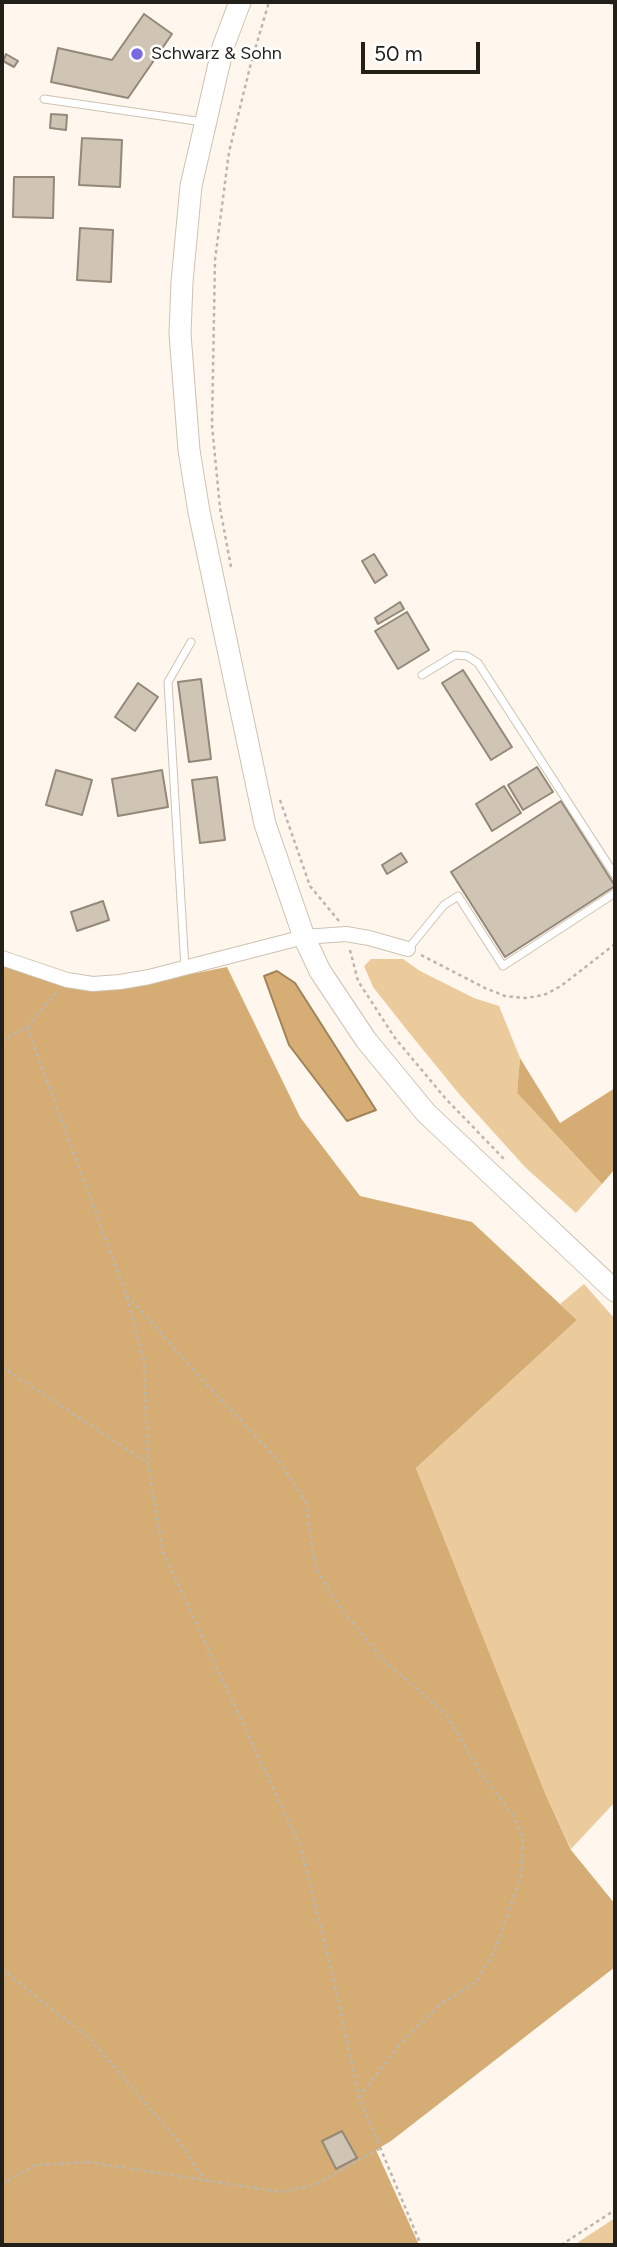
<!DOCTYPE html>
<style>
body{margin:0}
#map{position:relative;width:617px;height:2247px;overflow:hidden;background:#fff7ed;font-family:Figtree,sans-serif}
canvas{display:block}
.frame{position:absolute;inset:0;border:4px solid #231f19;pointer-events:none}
.scale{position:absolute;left:361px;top:42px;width:119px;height:32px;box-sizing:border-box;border:4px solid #231f19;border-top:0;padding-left:9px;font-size:21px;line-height:24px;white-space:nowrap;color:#231f19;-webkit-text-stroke:5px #fff;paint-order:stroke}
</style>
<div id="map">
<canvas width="617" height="2247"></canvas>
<div class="frame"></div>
<div class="scale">50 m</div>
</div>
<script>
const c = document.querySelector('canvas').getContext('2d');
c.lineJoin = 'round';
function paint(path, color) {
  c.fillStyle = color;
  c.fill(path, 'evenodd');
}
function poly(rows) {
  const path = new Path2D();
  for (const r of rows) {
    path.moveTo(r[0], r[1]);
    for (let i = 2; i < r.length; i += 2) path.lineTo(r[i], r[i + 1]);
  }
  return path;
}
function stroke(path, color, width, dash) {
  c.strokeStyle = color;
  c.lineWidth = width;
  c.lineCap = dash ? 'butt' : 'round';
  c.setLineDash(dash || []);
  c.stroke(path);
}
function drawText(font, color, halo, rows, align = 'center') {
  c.font = font + ' Figtree,sans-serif';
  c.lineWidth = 5;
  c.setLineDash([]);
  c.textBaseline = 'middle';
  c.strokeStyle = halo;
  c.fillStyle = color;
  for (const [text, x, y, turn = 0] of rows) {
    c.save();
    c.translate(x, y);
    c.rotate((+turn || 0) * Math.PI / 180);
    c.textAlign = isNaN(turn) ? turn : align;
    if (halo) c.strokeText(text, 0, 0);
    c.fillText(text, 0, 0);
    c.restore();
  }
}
paint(poly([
 [371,959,403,959,420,971,474,998,499,1006,520,1058,517,1093,602,1184,576,1213,525,1167,460,1095,415,1040,373,987,364,966],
 [584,1284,615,1319,615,1802,571,1849,545,1793,416,1468,577,1320,560,1304],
 [615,2218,615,2245,574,2245]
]), '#ebca9c');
paint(poly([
 [2,958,39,977,130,986,227,967,300,1117,360,1196,472,1222,577,1320,416,1468,545,1793,571,1850,615,1904,615,1967,391,2141,376,2150,419,2245,2,2245],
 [520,1058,560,1123,615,1088,615,1169,602,1184,517,1093]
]), '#d5ad74');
const water = poly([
 [277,971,295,983,376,1110,347,1121,289,1045,264,976,277,971]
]);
paint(water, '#d6ae75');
stroke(water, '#a08359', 2);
const building = poly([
 [144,14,172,34,128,98,51,82,58,48,112,60,144,14],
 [6,54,18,61,14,67,3,61,6,54],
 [51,114,67,115,66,130,50,128,51,114],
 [82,138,122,140,120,187,79,185,82,138],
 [14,177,54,177,53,218,13,217,14,177],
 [80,228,113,230,111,282,77,280,80,228],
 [374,554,387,575,375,583,362,561,374,554],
 [400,602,404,609,378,624,375,618,400,602],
 [407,612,429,650,398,669,375,631,407,612],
 [463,670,512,747,491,760,442,683,463,670],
 [201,679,211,759,189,762,178,682,201,679],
 [138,683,158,697,135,731,115,717,138,683],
 [537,767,553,792,523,810,508,785,537,767],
 [56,770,92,780,82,815,46,805,56,770],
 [162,770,168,807,118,816,112,779,162,770],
 [217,777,225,840,200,843,192,780,217,777],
 [504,786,521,813,492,831,476,804,504,786],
 [561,801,615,886,505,957,451,872,561,801],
 [401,853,407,862,387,874,382,865,401,853],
 [103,901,109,920,77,931,71,912,103,901],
 [342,2131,357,2158,336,2169,322,2141,342,2131]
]);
paint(building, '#d0c4b4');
stroke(building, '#938879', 2);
const service = poly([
 [44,99,203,122],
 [422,675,455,655,467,656,478,663,615,875],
 [408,949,444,905,458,896,503,966,615,893],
 [185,968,168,682,191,642]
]);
const minor = poly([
 [2,958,67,980,93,984,120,982,149,977,304,937,346,934,369,938,408,949]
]);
const secondary = poly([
 [240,2,223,47,191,186,182,282,180,334,189,450,199,512,265,824,304,937,320,971,366,1040,426,1113,615,1291]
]);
stroke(service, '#cec2b2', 9);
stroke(minor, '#cec2b2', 16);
stroke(secondary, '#cec2b2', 23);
stroke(poly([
 [610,2,615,9],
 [231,567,220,508,212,425,215,260,229,152,251,63,269,2],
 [280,800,310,886,339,921],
 [350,950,358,981,395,1038,446,1099,504,1159],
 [421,955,485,988,505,996,525,998,544,995,561,986,615,944],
 [27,1027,126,1294,144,1361,148,1463,163,1552,301,1848,334,1981,359,2097,421,2245],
 [2,1041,27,1027,56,993],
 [127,1295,196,1373,279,1461,306,1502,315,1567,339,1606,382,1659,447,1715,478,1769,512,1814,523,1838,521,1876,495,1950,477,1981,439,2005,402,2042,359,2097],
 [2,1367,148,1463],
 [2,1969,90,2039,184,2148,205,2181],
 [2,2184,35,2165,88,2162,281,2192,314,2185,379,2149],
 [561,2245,615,2210]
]), '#bdb6ad', 2.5, [3.5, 3.5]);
stroke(service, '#fff', 7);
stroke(minor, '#fff', 14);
stroke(secondary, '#fff', 21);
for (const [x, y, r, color] of [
 [137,54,7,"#7969e4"]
]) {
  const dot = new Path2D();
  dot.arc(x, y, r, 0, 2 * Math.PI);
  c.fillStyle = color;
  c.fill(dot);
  stroke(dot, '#fff', 2.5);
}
drawText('18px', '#231f19', '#fff', [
 ["Schwarz & Sohn",151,54]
], 'left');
</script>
